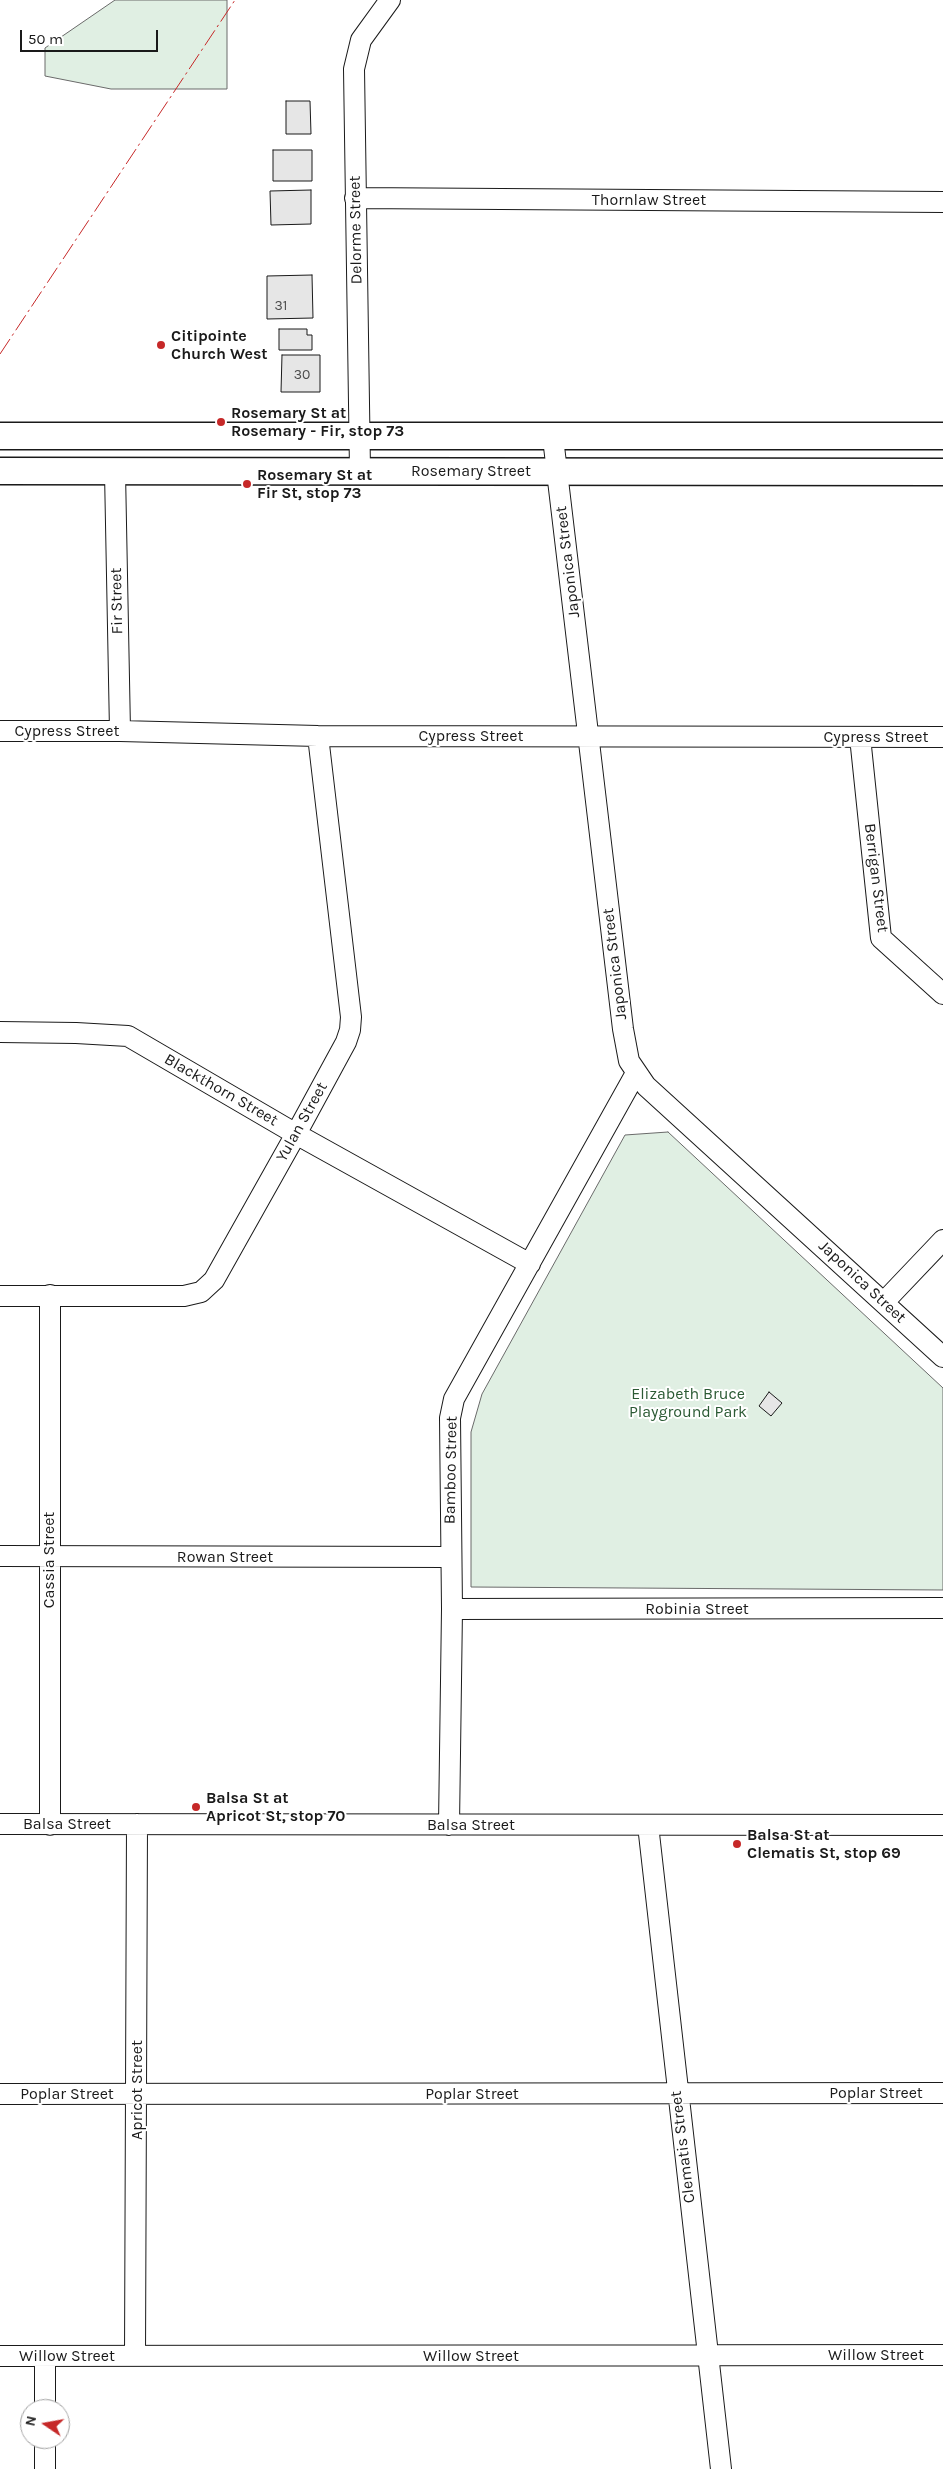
<!DOCTYPE html>
<style>
body{margin:0}
#map{position:relative;width:943px;height:2469px;overflow:hidden;background:#fff;font-family:Karla,sans-serif}
canvas{display:block}
.north{position:absolute;left:20px;top:2399px;width:50px;height:50px;box-sizing:border-box;background:#fff;border:1px solid #a3a3a3;border-radius:50%;rotate:282deg;font-size:14px;font-weight:700;line-height:20px;text-align:center;color:#1a1a1a}
.north::after{content:'';display:block;margin:auto;width:18px;height:22px;background:#c62828;clip-path:polygon(50% 0,100% 100%,50% 72%,0 100%)}
.scale{position:absolute;left:20px;top:30px;width:138px;height:22px;box-sizing:border-box;border:2px solid #1a1a1a;border-top:0;padding-left:6px;font-size:15px;line-height:18px;white-space:nowrap;color:#1a1a1a;-webkit-text-stroke:4px #fff;paint-order:stroke}
</style>
<div id="map">
<canvas width="943" height="2469"></canvas>
<div class="north">N</div>
<div class="scale">50 m</div>
</div>
<script>
const c = document.querySelector('canvas').getContext('2d');
c.lineJoin = 'round';
function paint(path, color) {
  c.fillStyle = color;
  c.fill(path, 'evenodd');
}
function poly(rows) {
  const path = new Path2D();
  for (const r of rows) {
    path.moveTo(r[0], r[1]);
    for (let i = 2; i < r.length; i += 2) path.lineTo(r[i], r[i + 1]);
  }
  return path;
}
function stroke(path, color, width, dash) {
  c.strokeStyle = color;
  c.lineWidth = width;
  c.lineCap = dash ? 'butt' : 'round';
  c.setLineDash(dash || []);
  c.stroke(path);
}
function drawText(font, color, halo, rows, align = 'center') {
  c.font = font + ' Karla,sans-serif';
  c.lineWidth = 4;
  c.setLineDash([]);
  c.textBaseline = 'middle';
  c.strokeStyle = halo;
  c.fillStyle = color;
  for (const [text, x, y, turn = 0] of rows) {
    c.save();
    c.translate(x, y);
    c.rotate((+turn || 0) * Math.PI / 180);
    c.textAlign = isNaN(turn) ? turn : align;
    if (halo) c.strokeText(text, 0, 0);
    c.fillText(text, 0, 0);
    c.restore();
  }
}
const green = poly([
 [115,0,227,0,227,89,111,89,45,76,45,48,115,0],
 [668,1132,943,1388,943,1590,471,1587,471,1432,482,1394,625,1135,668,1132]
]);
paint(green, '#e0efe3');
stroke(green, '#6a6a6a', 1);
const building = poly([
 [286,101,310,101,311,134,286,134,286,101],
 [273,150,312,150,312,181,273,181,273,150],
 [311,190,311,224,271,225,270,191,311,190],
 [312,275,313,318,267,319,267,276,312,275],
 [279,329,307,329,307,335,312,335,312,350,279,350,279,329],
 [282,355,320,355,320,392,281,392,282,355],
 [769,1392,782,1403,771,1416,759,1406,769,1392]
]);
paint(building, '#e6e6e6');
stroke(building, '#1a1a1a', 1);
const minor = poly([
 [355,198,943,202],
 [553,438,623,1029,629,1061,646,1086,943,1357],
 [360,470,354,69,361,40,390,0],
 [115,472,120,731],
 [0,731,120,731,318,736,943,737],
 [860,737,881,938,943,994],
 [0,1032,76,1033,128,1036,296,1134,530,1264],
 [0,1296,184,1296,201,1292,214,1280,296,1134,346,1042,350,1030,351,1017,318,736],
 [884,1302,943,1240],
 [0,1556,450,1557],
 [452,1609,943,1608],
 [0,1824,943,1825],
 [50,1825,50,1295],
 [449,1825,452,1609,450,1418,454,1399,636,1073],
 [648,1825,721,2469],
 [0,2094,943,2093],
 [0,2356,943,2355],
 [45,2356,45,2409],
 [135,2356,137,1824],
 [45,2439,45,2469]
]);
const major = poly([
 [0,436,943,436],
 [0,471,943,472]
]);
stroke(minor, '#1a1a1a', 22);
stroke(major, '#1a1a1a', 29);
stroke(minor, '#fff', 20);
stroke(major, '#fff', 26);
stroke(poly([
 [0,354,235,0]
]), '#c62828', 1, [18, 4, 2.5, 4]);
for (const [x, y, r, color] of [
 [161,345,5,"#c62828"],
 [221,422,5,"#c62828"],
 [247,484,5,"#c62828"],
 [196,1807,5,"#c62828"],
 [737,1844,5,"#c62828"]
]) {
  const dot = new Path2D();
  dot.arc(x, y, r, 0, 2 * Math.PI);
  c.fillStyle = color;
  c.fill(dot);
  stroke(dot, '#fff', 2);
}
drawText('14px', '#4d4d4d', null, [
 ["31",281,306],
 ["30",302,375]
]);
drawText('16px', '#1a1a1a', '#fff', [
 ["Thornlaw Street",649,200],
 ["Delorme Street",356,230,-91],
 ["Rosemary Street",471,471],
 ["Japonica Street",568,562,-97],
 ["Fir Street",117,601,-91],
 ["Cypress Street",67,731],
 ["Cypress Street",471,736],
 ["Cypress Street",876,737],
 ["Berrigan Street",876,878,83],
 ["Japonica Street",615,964,-97],
 ["Blackthorn Street",221,1090,30],
 ["Yulan Street",302,1122,-61],
 ["Japonica Street",862,1282,43],
 ["Bamboo Street",451,1470,-89],
 ["Rowan Street",225,1557],
 ["Cassia Street",49,1560,-90],
 ["Robinia Street",697,1609],
 ["Balsa Street",67,1824],
 ["Balsa Street",471,1825],
 ["Apricot Street",137,2090,-90],
 ["Poplar Street",876,2093],
 ["Poplar Street",67,2094],
 ["Poplar Street",472,2094],
 ["Clematis Street",683,2147,-97],
 ["Willow Street",876,2355],
 ["Willow Street",67,2356],
 ["Willow Street",471,2356]
]);
drawText('bold 16px', '#1a1a1a', '#fff', [
 ["Citipointe",171,336],
 ["Church West",171,354],
 ["Rosemary St at",231,413],
 ["Rosemary - Fir, stop 73",231,431],
 ["Rosemary St at",257,475],
 ["Fir St, stop 73",257,493],
 ["Balsa St at",206,1798],
 ["Apricot St, stop 70",206,1816],
 ["Balsa St at",747,1835],
 ["Clematis St, stop 69",747,1853]
], 'left');
drawText('16px', '#2b5a34', '#fff', [
 ["Elizabeth Bruce",688,1394],
 ["Playground Park",688,1412]
]);
</script>
